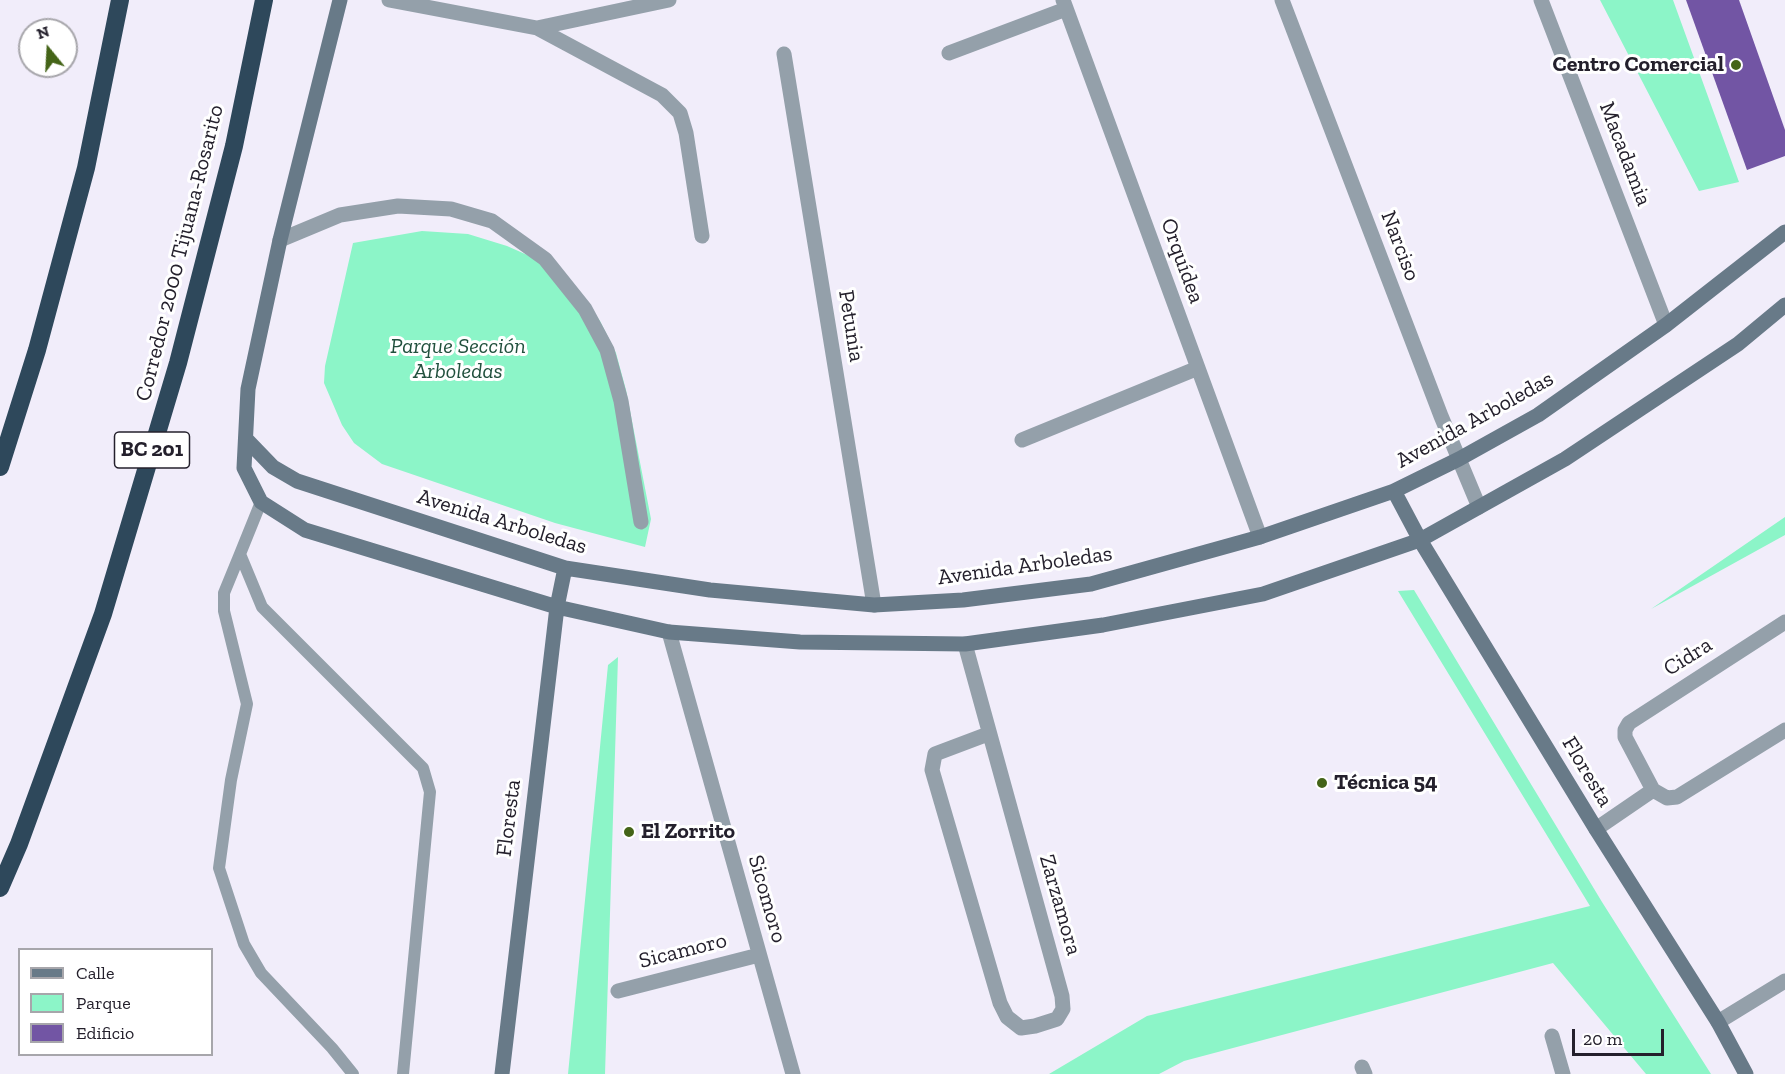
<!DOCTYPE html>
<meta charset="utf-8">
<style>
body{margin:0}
#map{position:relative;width:1785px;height:1074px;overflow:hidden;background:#f1edfa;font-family:"Zilla Slab",serif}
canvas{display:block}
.legend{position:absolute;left:18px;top:948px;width:195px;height:108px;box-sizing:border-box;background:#fff;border:2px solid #a7a6ab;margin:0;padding:8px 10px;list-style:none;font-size:18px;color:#24202c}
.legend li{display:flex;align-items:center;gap:12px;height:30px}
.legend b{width:30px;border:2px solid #a7a6ab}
.north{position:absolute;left:18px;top:18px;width:60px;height:60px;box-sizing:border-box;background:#fff;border:2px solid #a7a6ab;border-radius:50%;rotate:342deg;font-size:16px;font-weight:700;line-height:24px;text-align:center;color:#24202c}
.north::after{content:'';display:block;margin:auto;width:21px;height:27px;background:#446418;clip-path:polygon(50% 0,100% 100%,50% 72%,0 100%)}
.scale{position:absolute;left:1572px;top:1029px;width:92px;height:27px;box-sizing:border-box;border:3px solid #24202c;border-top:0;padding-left:8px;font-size:18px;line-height:21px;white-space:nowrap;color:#24202c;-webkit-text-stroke:4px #fff;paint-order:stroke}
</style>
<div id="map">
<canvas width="1785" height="1074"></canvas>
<ul class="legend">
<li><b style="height:8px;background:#687a88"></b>Calle</li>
<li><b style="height:16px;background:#8cf5c8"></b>Parque</li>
<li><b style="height:16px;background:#7255a4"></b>Edificio</li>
</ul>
<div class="north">N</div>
<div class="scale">20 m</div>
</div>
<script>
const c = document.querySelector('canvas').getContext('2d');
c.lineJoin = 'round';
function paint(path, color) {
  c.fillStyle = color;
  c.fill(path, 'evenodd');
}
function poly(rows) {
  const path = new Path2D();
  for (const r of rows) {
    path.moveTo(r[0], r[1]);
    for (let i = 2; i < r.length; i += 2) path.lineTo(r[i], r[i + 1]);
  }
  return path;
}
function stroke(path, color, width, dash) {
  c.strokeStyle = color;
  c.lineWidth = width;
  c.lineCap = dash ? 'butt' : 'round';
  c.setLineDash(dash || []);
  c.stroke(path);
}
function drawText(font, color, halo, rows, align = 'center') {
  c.font = font + ' "Zilla Slab",serif';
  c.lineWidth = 6;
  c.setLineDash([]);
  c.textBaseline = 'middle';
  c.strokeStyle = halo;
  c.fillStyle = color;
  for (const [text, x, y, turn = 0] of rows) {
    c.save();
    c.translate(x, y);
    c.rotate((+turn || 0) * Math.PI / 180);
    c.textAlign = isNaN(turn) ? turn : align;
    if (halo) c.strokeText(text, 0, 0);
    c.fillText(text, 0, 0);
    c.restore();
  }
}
paint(poly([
 [1600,0,1673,0,1739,182,1699,191],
 [422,231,468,234,507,246,550,265,581,294,600,321,616,353,626,390,651,519,645,547,555,523,382,464,354,443,342,425,324,383,325,366,353,243],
 [1785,517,1785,535,1651,609],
 [1414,590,1602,902,1711,1074,1646,1074,1553,963,1184,1061,1159,1074,1049,1074,1147,1016,1590,906,1398,591],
 [618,657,605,1074,568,1074,608,665]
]), '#8cf5c8');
paint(poly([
 [1686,0,1739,0,1785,130,1785,156,1747,170]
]), '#7255a4');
stroke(poly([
 [261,502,240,554,262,607,423,768,430,792,403,1074],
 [240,554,224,593,224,611,247,704,231,780,219,868,244,944,261,973,332,1048,353,1074]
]), '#94a0aa', 12);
stroke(poly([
 [389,0,537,28,669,0],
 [1063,0,1260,537],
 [1282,0,1441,416,1479,507],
 [1541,0,1666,325],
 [537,28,662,95,680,113,686,133,702,236],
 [949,53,1066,9],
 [784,54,874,605],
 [280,240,340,215,398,206,451,209,492,221,545,259,585,309,607,350,621,401,641,522],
 [1022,440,1198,368],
 [669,632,793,1074],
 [965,644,1062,996,1063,1009,1057,1019,1035,1026,1021,1028,1007,1017,1000,1003,932,770,935,754,988,734],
 [1653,790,1667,798,1677,797,1785,730],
 [1596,829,1653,790,1625,737,1625,730,1629,723,1785,622],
 [618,991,759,955],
 [1718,1022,1785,981],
 [1552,1036,1563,1074],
 [1362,1067,1365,1074]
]), '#94a0aa', 15);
stroke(poly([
 [340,0,280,240,248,389,244,468,261,502,305,530,557,607,669,632,800,642,965,644,1103,625,1263,594,1420,540,1565,459,1738,344,1785,305],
 [246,439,273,467,297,481,565,568,710,590,874,605,963,600,1091,584,1260,537,1394,491,1459,459,1538,415,1666,325,1785,232],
 [1394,491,1420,540,1596,829,1718,1022,1746,1074],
 [502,1074,557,607,565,568]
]), '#687a88', 15);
stroke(poly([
 [0,467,37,350,86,168,120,0],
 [0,888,19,844,103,614,178,363,234,146,264,0]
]), '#2e485b', 18);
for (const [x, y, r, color] of [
 [1736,65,6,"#446418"],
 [1322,783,6,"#446418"],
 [629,832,6,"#446418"]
]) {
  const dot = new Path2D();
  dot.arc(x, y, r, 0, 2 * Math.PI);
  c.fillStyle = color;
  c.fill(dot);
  stroke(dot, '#fff', 2);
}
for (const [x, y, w] of [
 [152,450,75]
]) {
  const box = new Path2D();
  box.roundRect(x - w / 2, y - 18, w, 36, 4.5);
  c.fillStyle = '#fff';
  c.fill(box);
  stroke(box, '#24202c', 1.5);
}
drawText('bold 21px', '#24202c', null, [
 ["BC 201",152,450]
]);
drawText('bold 22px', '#24202c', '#fff', [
 ["Centro Comercial",1724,65,"right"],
 ["Técnica 54",1334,783],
 ["El Zorrito",641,832]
], 'left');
drawText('22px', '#24202c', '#fff', [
 ["Macadamia",1625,154,69],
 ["Narciso",1400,246,69],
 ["Corredor 2000 Tijuana-Rosarito",180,253,-76],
 ["Orquídea",1182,261,70],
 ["Petunia",851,326,81],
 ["Avenida Arboledas",1475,420,-29],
 ["Avenida Arboledas",502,522,17],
 ["Avenida Arboledas",1025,566,-8],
 ["Cidra",1688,657,-32],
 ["Floresta",1587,772,59],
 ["Floresta",509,818,-83],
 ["Sicomoro",767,899,74],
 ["Zarzamora",1060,905,74],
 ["Sicamoro",683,951,-14]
]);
drawText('italic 22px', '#21503d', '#fff', [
 ["Parque Sección",458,347],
 ["Arboledas",458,372]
]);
</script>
